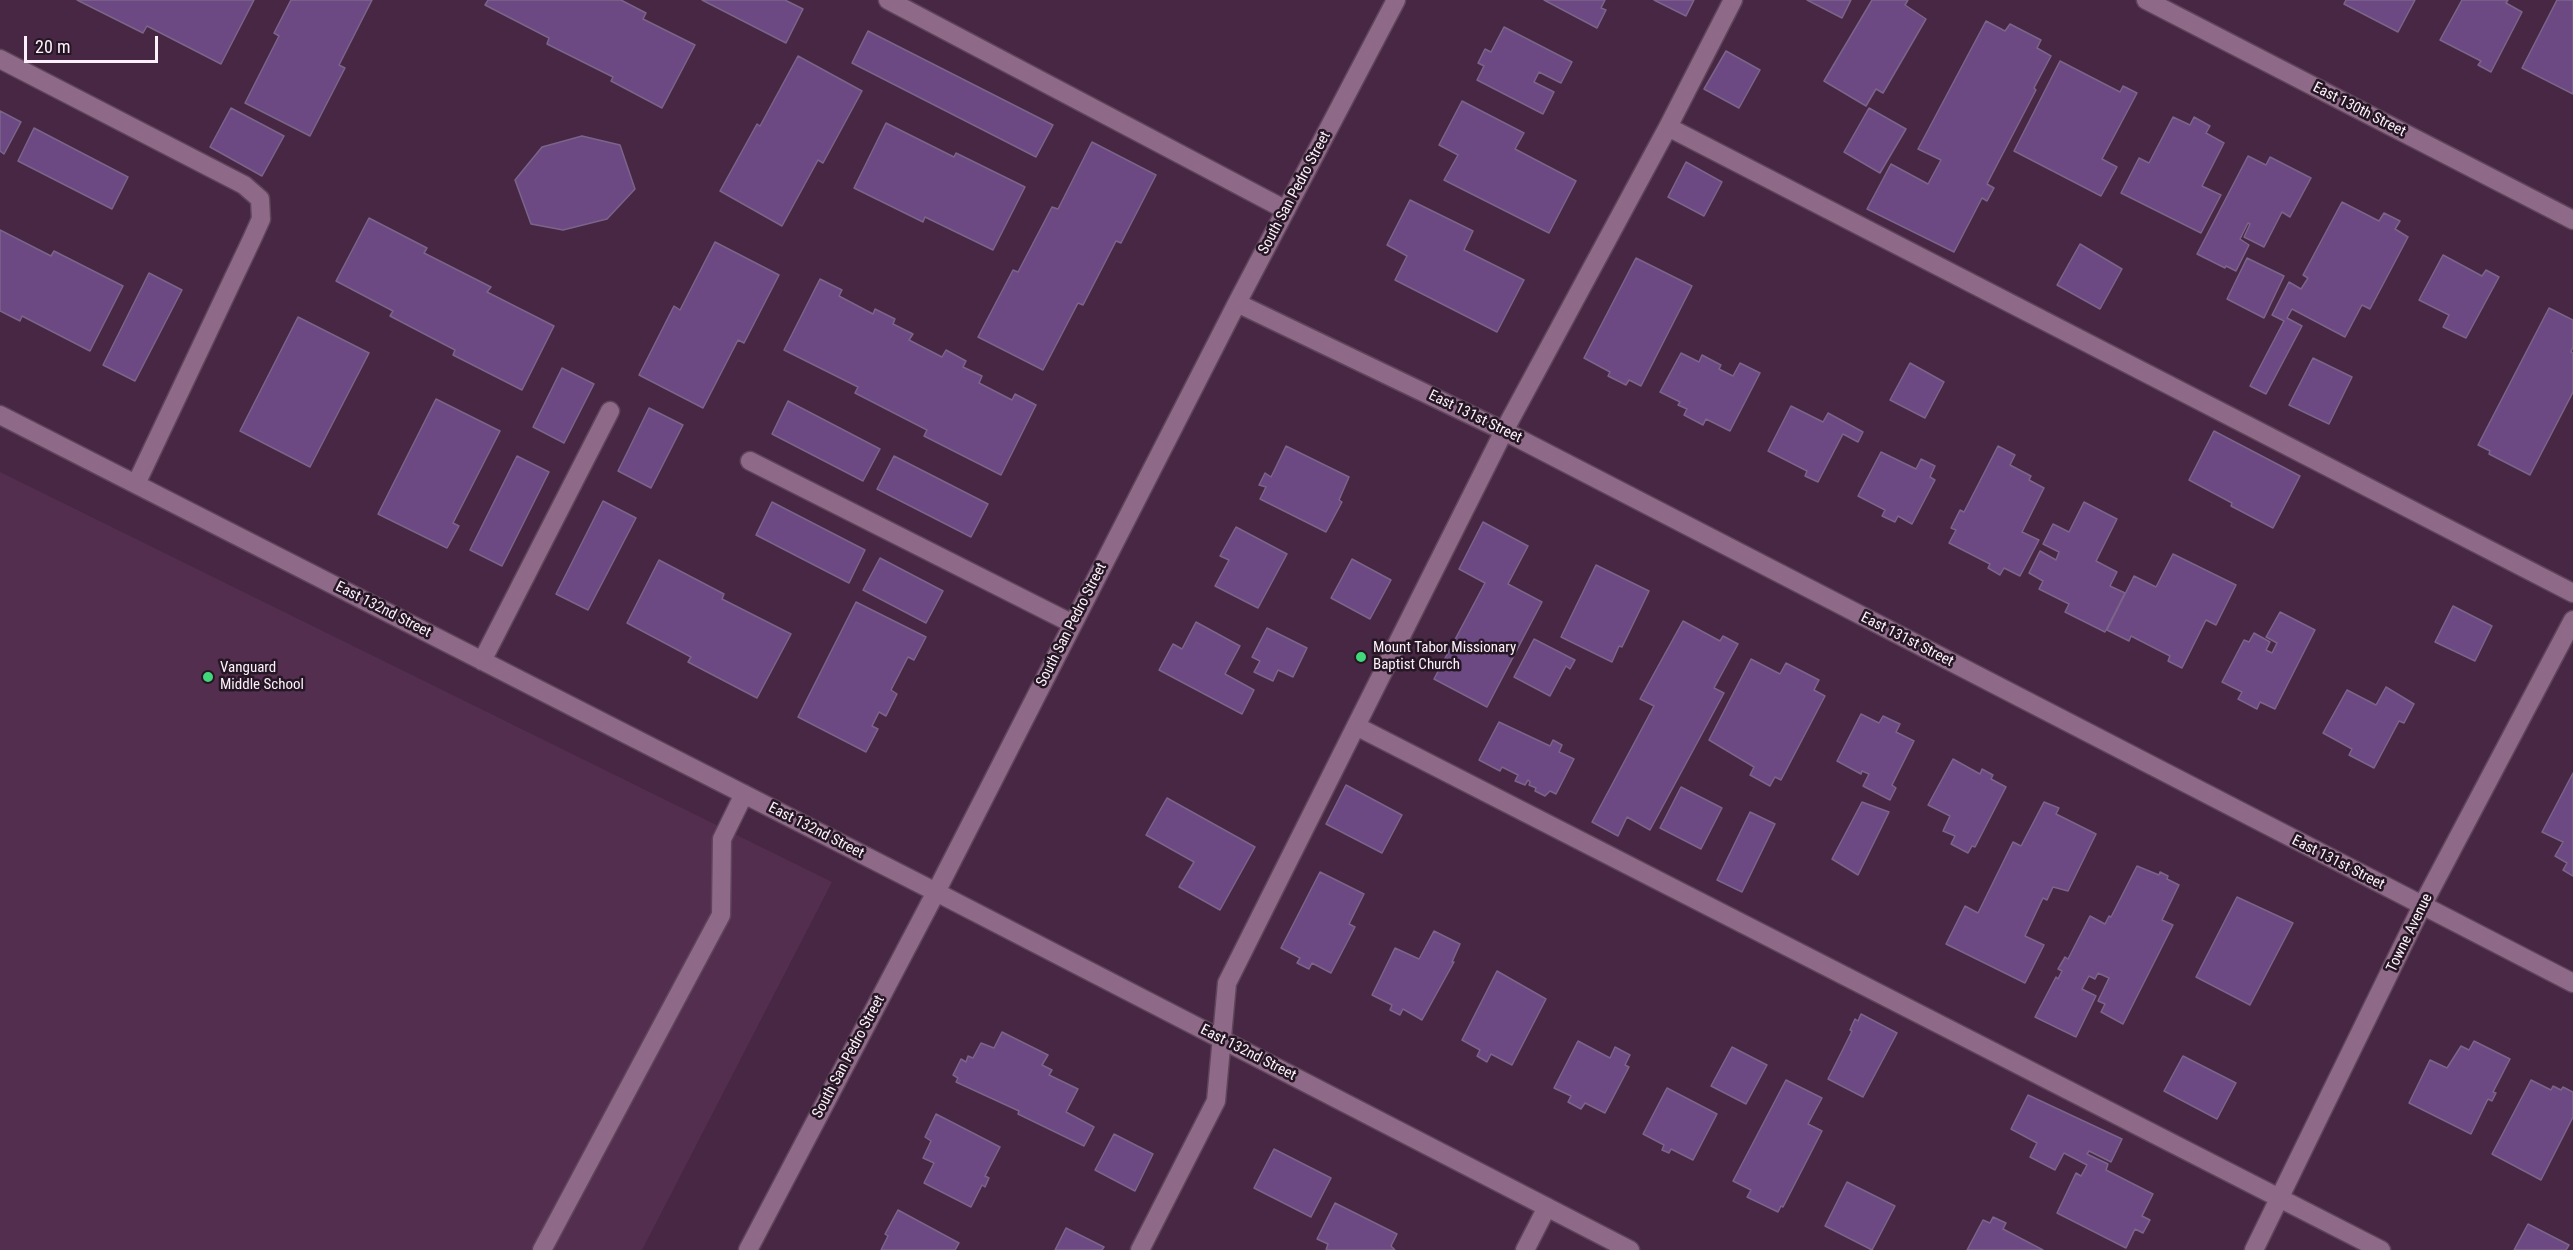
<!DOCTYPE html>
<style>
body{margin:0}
#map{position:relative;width:2573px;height:1250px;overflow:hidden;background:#472743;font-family:"Roboto Condensed",sans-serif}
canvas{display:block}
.scale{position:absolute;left:24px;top:36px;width:134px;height:27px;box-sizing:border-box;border:3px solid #fdf0fb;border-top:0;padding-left:8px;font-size:18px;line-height:21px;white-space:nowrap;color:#fdf0fb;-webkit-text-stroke:4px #251623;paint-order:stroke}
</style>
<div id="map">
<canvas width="2573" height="1250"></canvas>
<div class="scale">20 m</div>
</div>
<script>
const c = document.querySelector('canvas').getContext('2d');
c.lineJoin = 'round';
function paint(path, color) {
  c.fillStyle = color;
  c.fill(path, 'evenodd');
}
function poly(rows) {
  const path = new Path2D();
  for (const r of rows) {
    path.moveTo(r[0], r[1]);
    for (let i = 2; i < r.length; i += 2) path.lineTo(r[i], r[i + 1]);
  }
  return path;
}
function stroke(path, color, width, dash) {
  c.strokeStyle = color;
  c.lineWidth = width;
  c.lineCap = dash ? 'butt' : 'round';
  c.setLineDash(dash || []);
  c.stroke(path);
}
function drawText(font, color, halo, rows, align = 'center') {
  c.font = font + ' "Roboto Condensed",sans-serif';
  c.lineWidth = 5;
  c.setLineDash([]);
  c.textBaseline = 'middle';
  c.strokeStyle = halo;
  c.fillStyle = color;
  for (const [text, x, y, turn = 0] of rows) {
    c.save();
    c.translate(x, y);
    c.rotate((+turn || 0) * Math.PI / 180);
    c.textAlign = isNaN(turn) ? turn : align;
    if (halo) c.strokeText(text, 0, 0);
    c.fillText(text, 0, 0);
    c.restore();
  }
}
paint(poly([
 [0,472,832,882,642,1250,0,1250]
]), '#542e4f');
const building = poly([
 [77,0,254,0,221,64,147,26,143,33,77,0],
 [291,0,372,0,339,65,345,68,310,136,245,103,279,36,274,33,291,0],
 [488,0,621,0,646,13,643,19,695,45,662,108,611,81,613,77,547,44,549,38,485,5,488,0],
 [702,0,785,0,803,9,786,43,702,0],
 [1544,0,1605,0,1601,8,1606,10,1597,28,1544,0],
 [1654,0,1694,0,1686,16,1654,0],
 [1807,0,1851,0,1842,18,1807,0],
 [1872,0,1908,0,1905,5,1926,19,1883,93,1876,89,1866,106,1824,81,1872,0],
 [2346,0,2415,0,2398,32,2344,4,2346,0],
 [2462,0,2508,0,2506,3,2522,12,2491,72,2478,65,2481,61,2440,40,2462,0],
 [2557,0,2573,0,2573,94,2522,68,2557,0],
 [1986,21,2005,31,2010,24,2041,40,2037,48,2051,56,2034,88,2036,90,1987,184,1994,188,1987,201,1982,198,1954,252,1867,209,1891,164,1928,184,1941,160,1918,149,1986,21],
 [1504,27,1572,62,1561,83,1539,72,1534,82,1554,92,1543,114,1477,80,1484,66,1478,63,1485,49,1491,52,1504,27],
 [868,31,1053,125,1036,157,852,63,868,31],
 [1726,51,1760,70,1739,108,1704,89,1726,51],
 [798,56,862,91,823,163,818,160,782,226,720,191,757,124,760,126,798,56],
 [2060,61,2120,92,2123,86,2137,93,2102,159,2117,167,2101,196,2014,151,2060,61],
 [1462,101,1524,133,1515,149,1576,181,1549,233,1444,180,1458,155,1439,145,1462,101],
 [231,108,284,136,262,176,210,147,231,108],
 [1869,108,1906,129,1880,173,1844,152,1869,108],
 [0,111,21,122,4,154,0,151,0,111],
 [2173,117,2190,125,2194,117,2210,126,2206,133,2224,143,2202,186,2221,195,2201,233,2121,193,2139,158,2149,163,2173,117],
 [886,123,954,157,956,153,1025,187,993,250,925,217,923,222,854,188,886,123],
 [34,128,128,177,112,209,18,161,34,128],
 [582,136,620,145,635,189,607,219,563,230,531,224,515,180,542,147,582,136],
 [1092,142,1156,175,1121,243,1116,241,1083,305,1078,303,1043,370,978,337,1013,270,1018,272,1052,207,1058,209,1092,142],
 [2248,156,2266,165,2270,157,2311,178,2290,217,2282,212,2264,247,2244,237,2250,224,2248,223,2240,239,2249,245,2236,271,2226,266,2225,268,2197,254,2248,156],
 [1686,162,1722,182,1704,216,1668,197,1686,162],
 [1410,200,1473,231,1464,250,1524,280,1497,332,1395,280,1407,256,1387,245,1410,200],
 [2342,202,2379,221,2384,213,2400,221,2395,229,2408,237,2370,309,2362,305,2345,337,2292,309,2287,318,2302,326,2266,394,2250,386,2284,321,2272,315,2289,282,2301,289,2308,278,2303,275,2342,202],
 [369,218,427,248,424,253,491,287,487,292,554,326,522,390,453,355,455,350,390,316,393,311,336,281,369,218],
 [0,230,51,256,54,251,123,286,90,351,22,316,20,321,0,311,0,230],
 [715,242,779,275,744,343,738,340,703,408,639,375,674,306,680,310,715,242],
 [2080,244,2122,269,2100,309,2057,285,2080,244],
 [2443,255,2482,276,2486,270,2499,277,2466,338,2443,327,2449,315,2419,300,2443,255],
 [1636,258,1692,286,1641,386,1629,380,1626,385,1608,376,1610,372,1584,358,1636,258],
 [2247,258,2284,276,2264,318,2227,299,2247,258],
 [149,273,182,290,135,381,103,365,149,273],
 [820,279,842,290,839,296,873,314,875,309,895,319,893,324,913,334,909,340,942,357,946,350,966,361,963,367,982,376,979,383,1012,400,1015,394,1036,405,1001,475,924,436,927,430,855,393,858,387,784,350,820,279],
 [2549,308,2573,320,2573,347,2571,352,2573,353,2573,392,2530,475,2489,454,2490,451,2478,445,2549,308],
 [298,317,369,353,310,467,240,431,298,317],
 [1681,353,1699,362,1702,355,1721,365,1719,369,1733,376,1740,363,1760,373,1730,431,1706,419,1703,425,1684,415,1687,409,1678,405,1680,402,1660,392,1681,353],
 [2313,358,2352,377,2329,424,2289,405,2313,358],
 [1910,363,1944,382,1925,418,1890,400,1910,363],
 [562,368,594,384,564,443,533,427,562,368],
 [436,399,500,431,453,523,459,526,447,548,378,514,436,399],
 [788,401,880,449,863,481,772,434,788,401],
 [1791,406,1823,422,1828,413,1863,432,1858,442,1843,434,1818,482,1805,476,1807,471,1768,451,1791,406],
 [649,408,683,425,651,488,618,471,649,408],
 [2214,431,2300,476,2273,528,2231,506,2232,503,2189,480,2214,431],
 [1286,446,1349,477,1339,500,1342,502,1326,532,1260,499,1266,487,1259,485,1265,473,1271,477,1286,446],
 [1998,446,2015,455,2010,465,2031,476,2029,480,2044,488,2022,532,2039,540,2020,576,2004,568,2000,575,1988,568,1990,564,1949,543,1956,530,1951,528,1960,510,1964,512,1998,446],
 [1881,452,1916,469,1921,459,1935,466,1930,477,1935,480,1912,524,1898,516,1895,522,1882,516,1885,510,1858,496,1881,452],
 [517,456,549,472,502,566,470,550,517,456],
 [894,456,988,504,971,537,877,489,894,456],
 [603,501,636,518,588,610,556,594,603,501],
 [772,502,865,550,849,583,756,535,772,502],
 [2084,502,2117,519,2096,561,2117,572,2110,586,2125,593,2105,632,2065,612,2069,604,2039,589,2043,581,2029,573,2040,551,2056,560,2059,552,2043,544,2053,524,2069,532,2084,502],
 [1483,522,1528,546,1508,584,1542,602,1487,707,1434,679,1485,583,1459,569,1483,522],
 [1236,527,1287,554,1258,608,1215,586,1229,560,1220,556,1236,527],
 [2173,554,2236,585,2216,625,2206,620,2182,668,2168,661,2170,656,2131,636,2129,641,2107,630,2134,576,2156,587,2173,554],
 [880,558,943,591,926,623,863,590,880,558],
 [1352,559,1391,580,1370,619,1331,598,1352,559],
 [659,560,724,594,722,599,791,634,757,698,688,662,691,657,627,623,659,560],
 [1596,565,1649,591,1622,647,1619,646,1612,662,1561,637,1596,565],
 [856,602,926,637,914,660,908,657,891,690,897,694,886,716,879,712,872,726,878,729,866,752,798,717,856,602],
 [2453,606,2492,626,2475,661,2435,642,2453,606],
 [2280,612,2315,630,2275,709,2260,702,2257,709,2238,699,2242,692,2222,682,2244,640,2249,642,2254,633,2270,642,2266,650,2272,653,2277,643,2266,637,2280,612],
 [1683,621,1720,641,1723,636,1738,644,1714,688,1724,693,1650,830,1627,817,1618,836,1592,822,1654,706,1640,699,1683,621],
 [1196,622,1240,646,1225,674,1254,690,1242,714,1159,670,1173,644,1182,649,1196,622],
 [1267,628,1307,648,1293,677,1278,670,1273,681,1254,672,1260,661,1252,657,1267,628],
 [1534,639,1575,660,1570,669,1566,666,1550,696,1514,677,1534,639],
 [1751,659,1780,674,1786,663,1819,680,1814,690,1825,696,1781,780,1775,777,1770,786,1750,775,1754,767,1709,740,1751,659],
 [2386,687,2414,704,2404,723,2399,721,2374,768,2349,755,2352,749,2323,733,2347,690,2376,705,2386,687],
 [1861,714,1879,723,1883,716,1900,724,1896,732,1914,741,1892,785,1896,788,1890,800,1863,786,1869,774,1862,771,1861,774,1837,761,1861,714],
 [1499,722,1550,746,1553,740,1562,745,1559,752,1574,759,1556,794,1550,791,1545,796,1535,791,1536,788,1529,785,1530,782,1528,780,1525,785,1515,781,1518,775,1502,767,1500,771,1479,760,1499,722],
 [1953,759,1980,774,1982,769,1993,775,1991,779,2006,787,1975,847,1972,846,1968,853,1951,844,1955,836,1943,831,1950,816,1928,805,1953,759],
 [2573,773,2573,876,2563,870,2567,863,2555,856,2563,842,2542,832,2573,773],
 [1346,785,1402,815,1382,853,1326,824,1346,785],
 [1681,787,1722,808,1701,849,1660,828,1681,787],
 [1167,798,1255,847,1220,910,1179,887,1194,862,1146,835,1167,798],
 [1862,802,1889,812,1858,875,1832,859,1862,802],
 [2044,802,2059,808,2056,814,2096,834,2068,891,2053,887,2047,900,2043,898,2025,936,2044,945,2025,983,1946,944,1965,906,1978,913,2013,842,2021,846,2044,802],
 [1750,812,1775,824,1742,892,1717,880,1750,812],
 [2137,866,2159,875,2160,872,2168,876,2167,879,2179,885,2162,920,2173,925,2123,1024,2101,1012,2105,1004,2098,1001,2109,978,2098,973,2095,979,2089,976,2082,989,2096,996,2076,1037,2035,1017,2056,977,2058,979,2062,971,2058,969,2065,957,2068,959,2090,916,2105,924,2109,916,2111,917,2137,866],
 [1320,872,1364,894,1349,924,1355,927,1331,973,1312,963,1309,969,1297,963,1300,958,1281,948,1320,872],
 [2237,897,2293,923,2250,1005,2196,977,2237,897],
 [1434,931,1460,944,1452,962,1454,962,1422,1020,1403,1009,1400,1015,1390,1010,1392,1005,1372,995,1395,948,1419,959,1434,931],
 [1497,971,1546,999,1512,1065,1491,1054,1487,1062,1477,1056,1480,1050,1462,1040,1497,971],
 [1861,1014,1897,1033,1863,1097,1828,1079,1852,1031,1850,1030,1855,1019,1858,1021,1861,1014],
 [1002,1032,1048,1055,1042,1065,1052,1070,1049,1075,1078,1089,1066,1112,1094,1127,1084,1146,1018,1114,1019,1111,956,1082,958,1078,953,1075,961,1059,966,1062,968,1056,973,1058,981,1043,994,1048,1002,1032],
 [1578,1041,1610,1058,1615,1047,1630,1055,1625,1065,1629,1067,1605,1113,1585,1103,1581,1109,1568,1102,1571,1096,1554,1088,1578,1041],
 [2474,1041,2510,1059,2493,1092,2496,1093,2492,1101,2488,1099,2471,1134,2409,1103,2430,1060,2447,1068,2461,1046,2469,1050,2474,1041],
 [1732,1047,1767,1065,1746,1104,1711,1086,1732,1047],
 [2183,1056,2236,1083,2217,1119,2164,1091,2183,1056],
 [1786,1080,1822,1098,1808,1124,1822,1131,1783,1207,1781,1206,1778,1212,1747,1197,1751,1190,1733,1181,1786,1080],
 [2531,1080,2551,1090,2553,1086,2561,1090,2563,1087,2573,1092,2573,1117,2541,1180,2492,1154,2531,1080],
 [1667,1088,1717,1114,1693,1160,1671,1149,1669,1153,1662,1150,1664,1145,1643,1134,1667,1088],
 [2028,1095,2122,1139,2111,1162,2089,1151,2087,1154,2108,1164,2106,1170,2153,1194,2142,1216,2150,1220,2143,1233,2135,1229,2126,1248,2057,1213,2076,1173,2081,1176,2087,1165,2064,1153,2055,1170,2030,1157,2037,1143,2011,1129,2028,1095],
 [936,1114,1000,1147,985,1176,989,1178,985,1187,982,1185,971,1207,924,1183,934,1163,923,1158,931,1141,925,1137,936,1114],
 [1114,1134,1153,1154,1135,1191,1095,1170,1114,1134],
 [1274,1149,1331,1178,1311,1217,1254,1188,1274,1149],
 [1847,1182,1895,1206,1872,1250,1825,1226,1847,1182],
 [1335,1203,1397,1234,1391,1246,1395,1250,1326,1250,1328,1244,1317,1239,1335,1203],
 [898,1210,959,1243,955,1250,881,1250,888,1236,885,1234,898,1210],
 [1993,1217,2006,1223,2003,1229,2043,1250,1967,1250,1983,1220,1990,1223,1993,1217],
 [2528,1224,2569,1245,2566,1250,2514,1250,2528,1224],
 [1066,1228,1104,1247,1102,1250,1055,1250,1066,1228]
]);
paint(building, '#6d4983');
stroke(building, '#7b648a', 1.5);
const minor = poly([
 [888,0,1286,210],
 [2146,0,2573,220],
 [0,59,244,185,260,199,261,219,252,239,136,484],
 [1668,127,2573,593],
 [1237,303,1504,431,2573,983],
 [0,415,936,892,1630,1250],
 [750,461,1073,624],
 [482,661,610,411],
 [1356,726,2381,1250],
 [542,1250,721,915,722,839,744,794],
 [748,1250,936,892,1237,303,1396,0],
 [1140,1250,1216,1101,1227,983,1504,431,1668,127,1733,0],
 [1525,1250,1547,1207],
 [2254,1250,2422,906,2573,620]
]);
stroke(minor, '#5e455b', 21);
stroke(minor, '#8e6988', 18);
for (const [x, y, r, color] of [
 [1361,657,6,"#43d77b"],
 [208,677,6,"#43d77b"]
]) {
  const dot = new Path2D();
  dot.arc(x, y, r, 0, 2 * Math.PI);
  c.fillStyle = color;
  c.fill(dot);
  stroke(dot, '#251623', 2);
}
drawText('15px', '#fdf0fb', '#251623', [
 ["East 130th Street",2359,110,27],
 ["South San Pedro Street",1295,193,-62],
 ["East 131st Street",1475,417,26],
 ["East 132nd Street",383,610,27],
 ["South San Pedro Street",1072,625,-63],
 ["East 131st Street",1907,640,27],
 ["East 132nd Street",816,831,27],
 ["East 131st Street",2338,863,27],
 ["Towne Avenue",2410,933,-64],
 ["East 132nd Street",1248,1053,27],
 ["South San Pedro Street",849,1057,-62]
]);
drawText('15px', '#fdf0fb', '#251623', [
 ["Mount Tabor Missionary",1373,648],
 ["Baptist Church",1373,665],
 ["Vanguard",220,668],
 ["Middle School",220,685]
], 'left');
</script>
